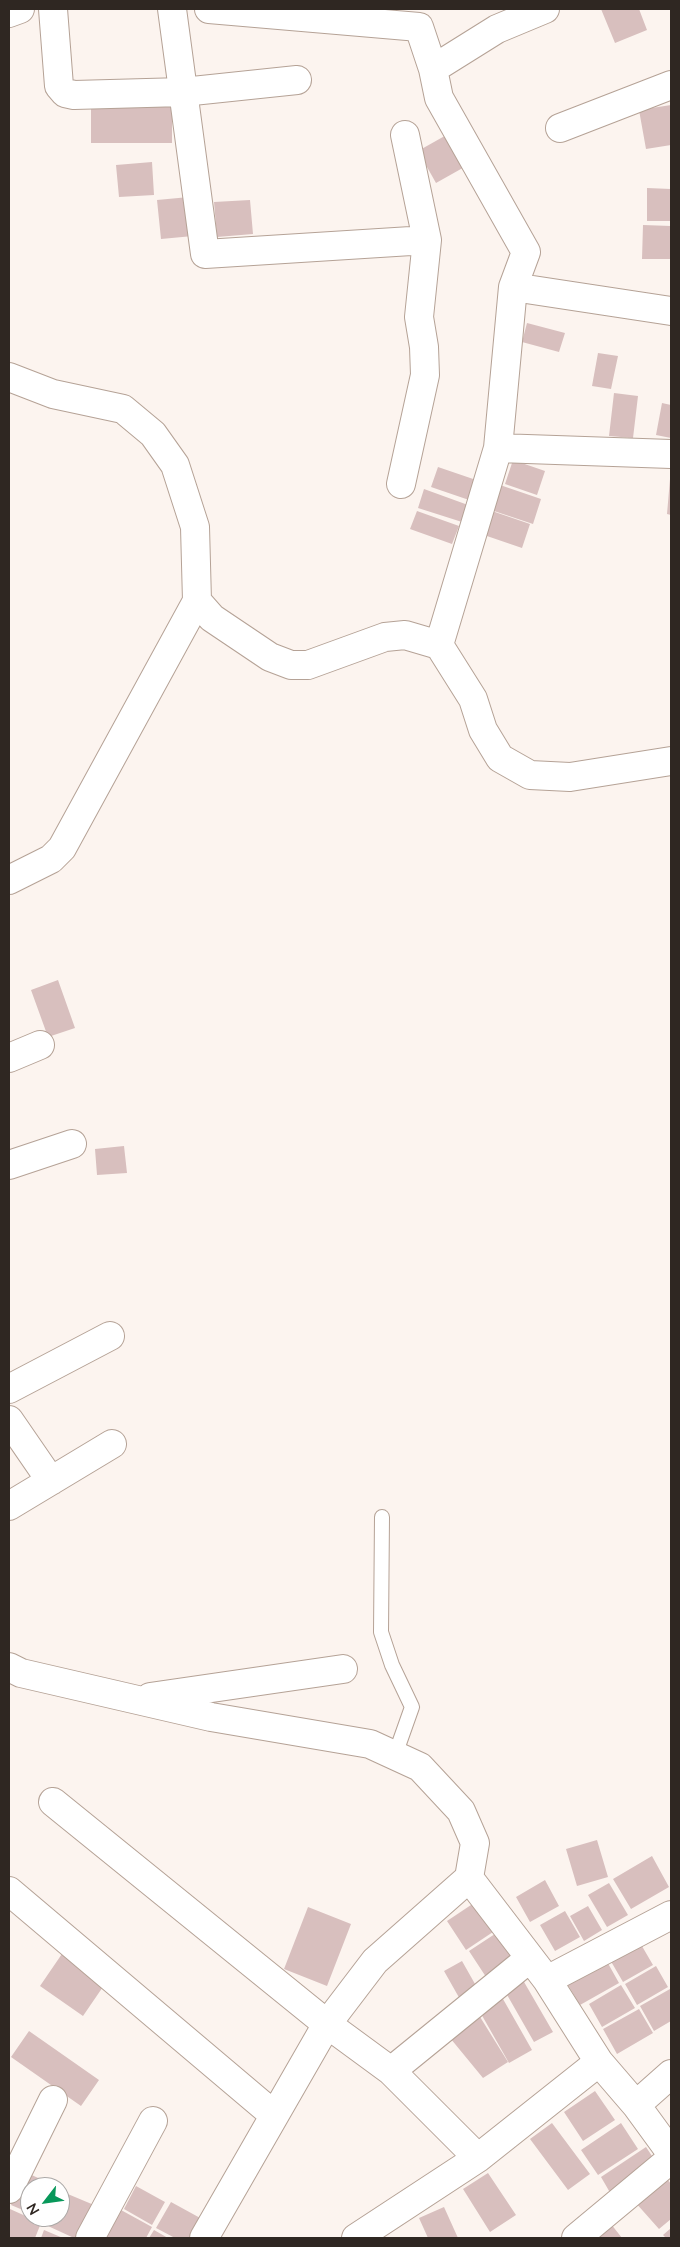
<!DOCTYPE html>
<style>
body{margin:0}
#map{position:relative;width:680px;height:2247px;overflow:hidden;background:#fcf4ef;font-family:Lato,sans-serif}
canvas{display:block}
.frame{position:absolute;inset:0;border:10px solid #2f2722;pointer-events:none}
.north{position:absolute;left:20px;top:2177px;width:50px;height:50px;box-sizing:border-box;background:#fff;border:1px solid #aca9a7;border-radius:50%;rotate:240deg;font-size:14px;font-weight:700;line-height:20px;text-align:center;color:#2f2722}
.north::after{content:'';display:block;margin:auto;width:18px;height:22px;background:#08985a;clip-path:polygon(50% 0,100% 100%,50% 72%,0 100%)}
</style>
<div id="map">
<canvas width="680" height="2247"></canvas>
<div class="frame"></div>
<div class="north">N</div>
</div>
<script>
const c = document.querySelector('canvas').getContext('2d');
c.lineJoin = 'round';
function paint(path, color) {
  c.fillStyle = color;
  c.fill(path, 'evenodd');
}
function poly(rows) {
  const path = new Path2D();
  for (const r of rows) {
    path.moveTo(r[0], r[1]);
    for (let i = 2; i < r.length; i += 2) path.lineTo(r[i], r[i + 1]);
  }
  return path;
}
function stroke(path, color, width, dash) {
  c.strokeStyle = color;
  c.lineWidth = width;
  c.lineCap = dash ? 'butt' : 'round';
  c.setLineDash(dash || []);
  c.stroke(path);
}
paint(poly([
 [601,9,639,9,647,30,615,43],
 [91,98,172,98,172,143,91,143],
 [671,105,671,145,646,149,639,110],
 [450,133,468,165,436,183,418,151],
 [152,162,154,195,119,197,116,165],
 [647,188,671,189,671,221,647,221],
 [189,197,193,236,161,239,157,200],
 [250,200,253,234,217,237,214,202],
 [643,225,671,226,671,259,642,259],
 [527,323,565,333,559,352,522,342],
 [598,353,618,356,611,389,592,386],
 [614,393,638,396,633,438,609,436],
 [662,403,671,405,671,438,656,435],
 [513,460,545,471,537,495,505,484],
 [438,467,479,481,472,501,431,487],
 [670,479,671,479,671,515,667,514],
 [500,485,541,499,533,524,491,510],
 [424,489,468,505,462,522,418,508],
 [417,511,459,526,452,544,410,529],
 [492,511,530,524,522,548,484,535],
 [58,980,75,1028,48,1037,31,990],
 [124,1146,127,1173,97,1175,95,1149],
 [597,1840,608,1877,577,1886,566,1849],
 [652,1856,669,1887,631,1909,613,1879],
 [545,1880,559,1906,530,1922,516,1897],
 [609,1883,628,1915,607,1927,588,1895],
 [477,1901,496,1930,466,1950,447,1921],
 [588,1906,602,1930,584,1941,570,1916],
 [308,1907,351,1924,327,1986,284,1969],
 [565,1911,580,1937,555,1951,540,1925],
 [501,1930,519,1958,488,1980,469,1951],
 [639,1941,653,1965,623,1982,609,1958],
 [66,1948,109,1978,83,2016,40,1986],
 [605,1958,619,1983,580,2005,565,1980],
 [462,1961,479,1991,461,2001,444,1971],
 [656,1966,668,1987,637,2005,625,1984],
 [520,1975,553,2032,534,2042,502,1986],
 [621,1985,635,2008,602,2027,589,2004],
 [670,1989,671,2021,654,2031,640,2006],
 [503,1999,532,2050,509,2063,480,2012],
 [639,2009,653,2033,617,2054,603,2029],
 [477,2012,508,2062,483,2078,446,2033],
 [29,2031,99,2080,81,2106,11,2057],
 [595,2091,615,2120,583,2141,564,2112],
 [552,2123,590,2174,568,2190,530,2139],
 [621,2123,638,2149,598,2175,581,2150],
 [646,2147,658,2165,612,2196,601,2177],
 [25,2172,58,2187,30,2187,30,2213,11,2205],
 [488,2173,516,2215,490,2232,463,2189],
 [665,2176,671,2184,671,2219,659,2229,635,2202],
 [136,2186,165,2202,152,2225,124,2209],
 [63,2192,94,2205,80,2238,74,2238,48,2226,52,2217,60,2217,60,2198],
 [171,2202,202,2219,191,2238,175,2238,156,2228],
 [444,2207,458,2238,428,2238,419,2218],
 [10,2209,41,2223,35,2238,9,2238],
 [121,2210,152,2227,146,2238,105,2238],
 [611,2224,622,2238,591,2238],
 [671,2228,671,2238,666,2238,663,2235],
 [44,2230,63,2238,41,2238],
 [154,2230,168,2238,149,2238]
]), '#d8bfbe');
const service = poly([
 [382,1517,381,1632,392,1665,412,1707,395,1755]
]);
const minor = poly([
 [53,9,59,86,65,93,74,95,183,92,297,80],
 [172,9,205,254,427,240],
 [209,9,419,27,433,69,439,98,526,252,513,287,498,448,439,645,473,699,483,730,500,758,530,775,570,777,671,761],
 [9,13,20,9],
 [433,69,497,29,545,9],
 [560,128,671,85],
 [513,287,671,311],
 [9,377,53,394,123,409,153,434,175,465,195,527,197,601,212,618,270,657,291,665,308,665,385,637,405,635,439,645],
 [498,448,671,454],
 [401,484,425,375,424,347,419,317,427,240,405,135],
 [9,880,51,859,62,848,197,601],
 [9,1058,40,1045],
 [9,1165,72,1144],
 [9,1389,110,1336],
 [9,1420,51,1481],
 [9,1506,112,1444],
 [9,1667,21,1673,211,1717,370,1744,420,1767,461,1811,475,1843,469,1878,547,1980,599,2062,636,2105,671,2153],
 [150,1697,343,1669],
 [53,1802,327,2024,391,2071,478,2158],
 [9,1891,274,2115],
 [547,1980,671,1915],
 [391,2071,530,1958],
 [636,2105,671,2074],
 [9,2189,53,2100],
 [90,2238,153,2121],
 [204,2238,327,2024,375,1961,469,1878],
 [356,2238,478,2158,599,2062],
 [576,2238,671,2159]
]);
stroke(service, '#b5a296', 16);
stroke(minor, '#b5a296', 30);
stroke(service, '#fff', 14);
stroke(minor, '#fff', 28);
</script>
